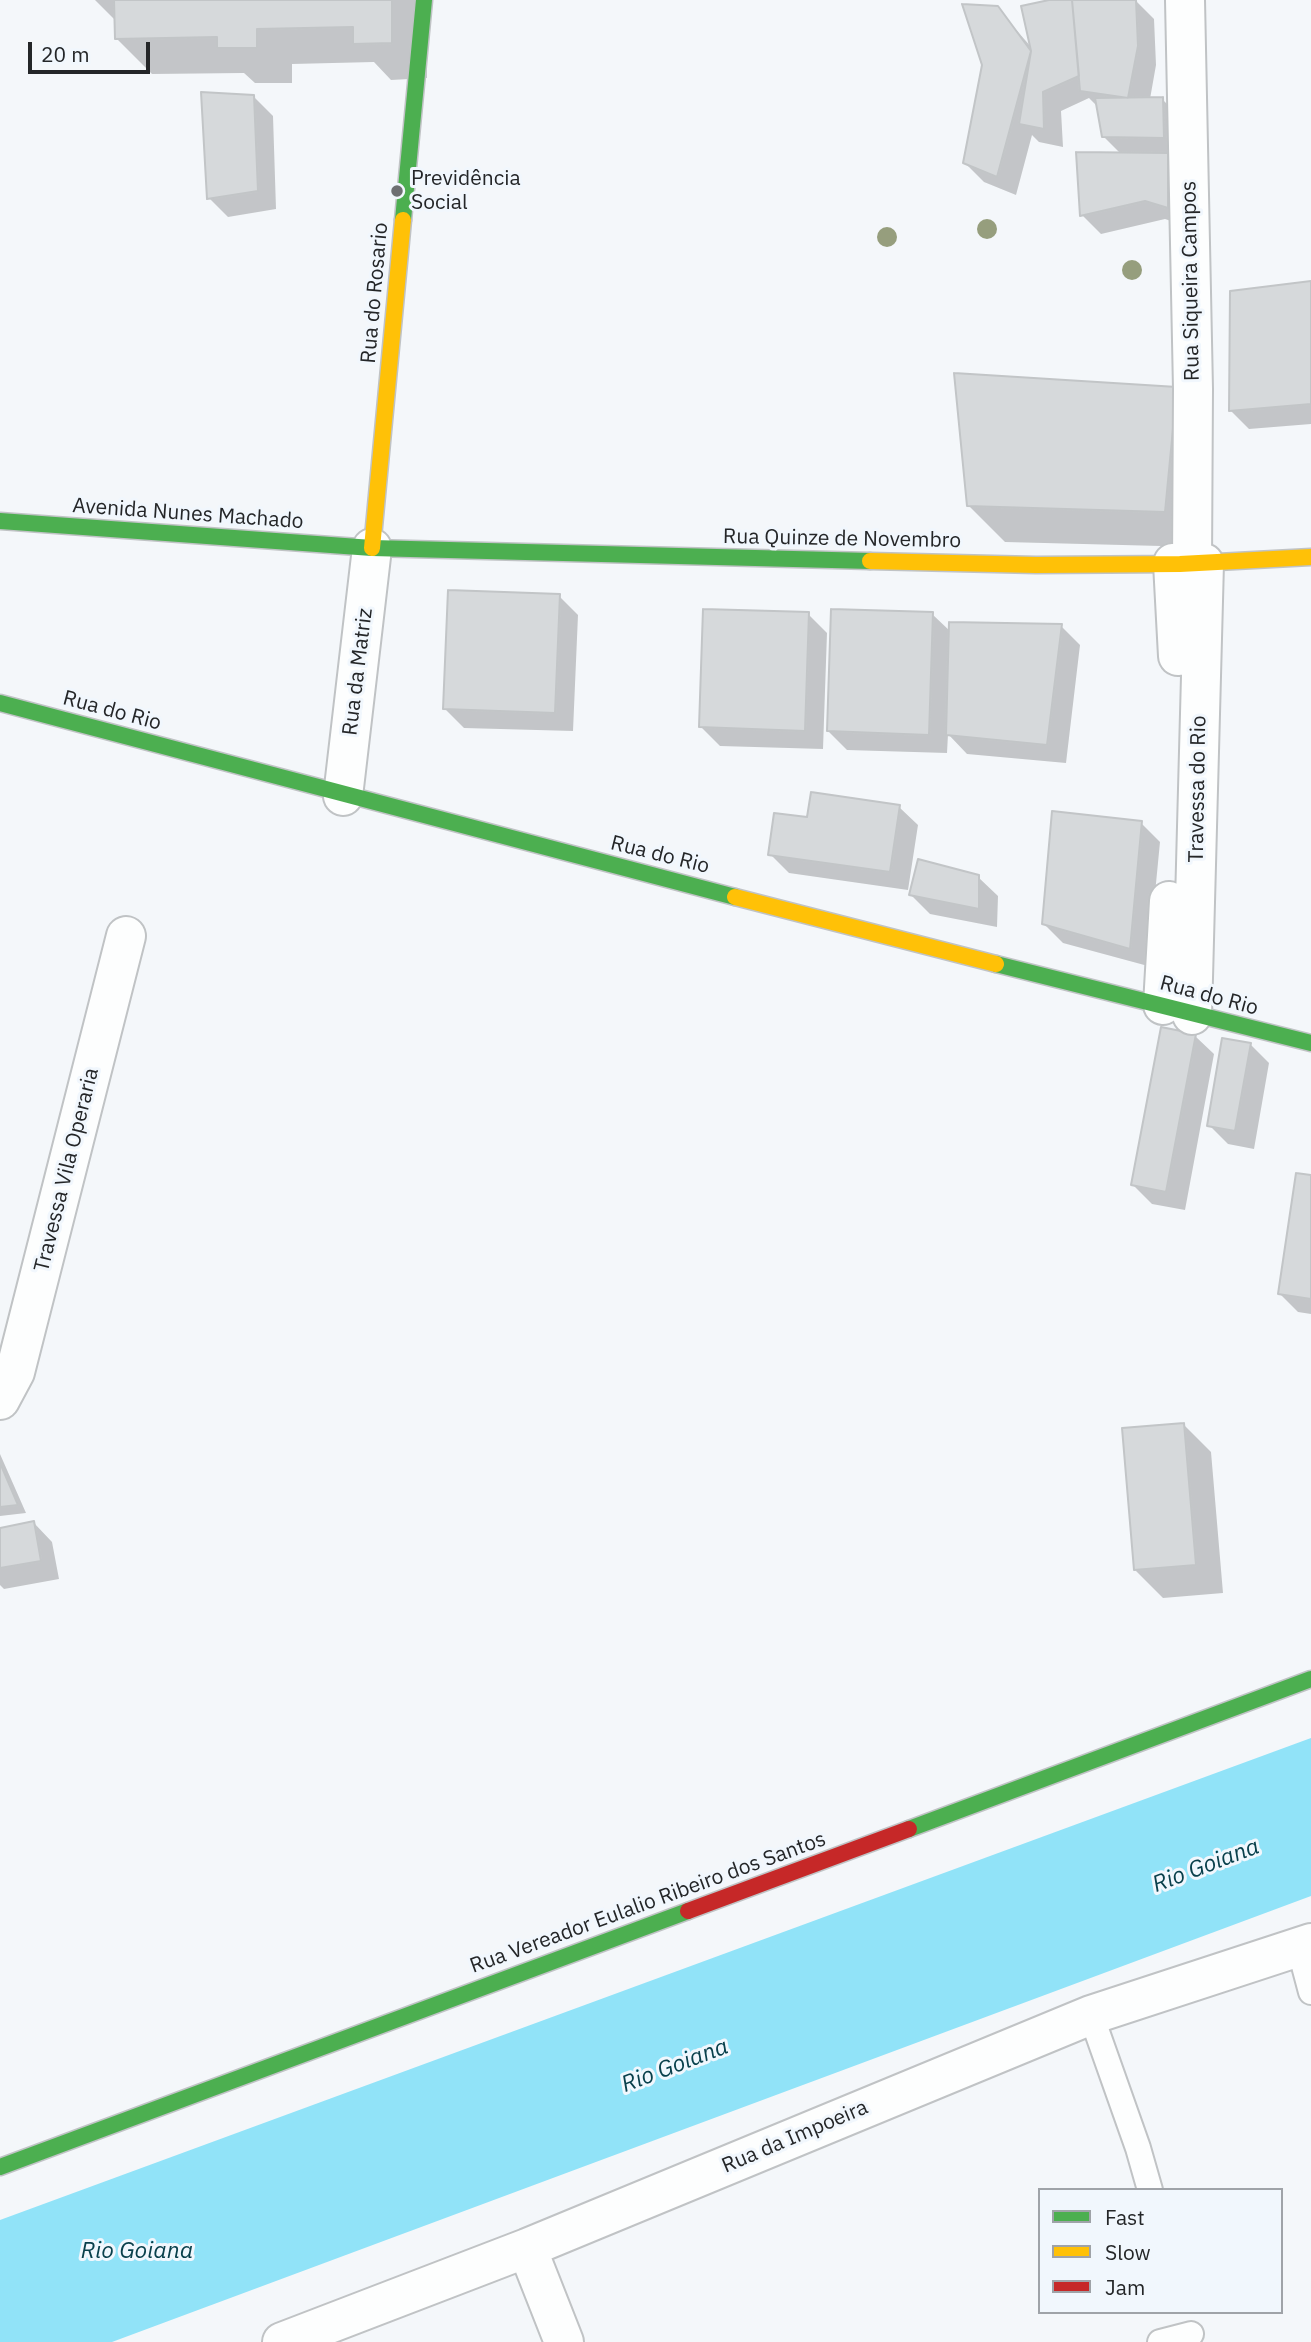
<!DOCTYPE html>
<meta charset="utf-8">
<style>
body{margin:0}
#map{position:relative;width:1311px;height:2342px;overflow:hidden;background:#f4f7fa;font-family:"IBM Plex Sans",sans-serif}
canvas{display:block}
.legend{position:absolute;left:1038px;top:2188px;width:245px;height:126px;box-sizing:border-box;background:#f1f7fd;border:2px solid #9fa3a8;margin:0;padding:9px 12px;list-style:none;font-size:21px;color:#242628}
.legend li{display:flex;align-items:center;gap:14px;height:35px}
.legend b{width:35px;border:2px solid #9fa3a8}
.scale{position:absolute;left:28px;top:42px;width:122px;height:32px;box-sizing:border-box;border:4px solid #242628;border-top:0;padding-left:9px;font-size:21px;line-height:24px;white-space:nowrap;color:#242628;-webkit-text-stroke:5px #f1f7fd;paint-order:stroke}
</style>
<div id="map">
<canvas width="1311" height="2342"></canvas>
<ul class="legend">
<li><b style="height:9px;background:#4caf50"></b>Fast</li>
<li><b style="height:9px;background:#ffc107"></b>Slow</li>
<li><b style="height:9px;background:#c62828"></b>Jam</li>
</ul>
<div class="scale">20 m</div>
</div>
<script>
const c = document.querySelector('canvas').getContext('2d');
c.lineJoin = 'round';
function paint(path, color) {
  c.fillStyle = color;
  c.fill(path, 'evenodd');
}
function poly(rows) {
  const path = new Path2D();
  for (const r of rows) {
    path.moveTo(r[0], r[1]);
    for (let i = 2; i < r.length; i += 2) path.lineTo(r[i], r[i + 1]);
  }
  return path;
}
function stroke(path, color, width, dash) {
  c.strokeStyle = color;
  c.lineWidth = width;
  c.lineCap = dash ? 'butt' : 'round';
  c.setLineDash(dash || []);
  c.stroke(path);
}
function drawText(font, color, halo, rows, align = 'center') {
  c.font = font + ' "IBM Plex Sans",sans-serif';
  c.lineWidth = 6;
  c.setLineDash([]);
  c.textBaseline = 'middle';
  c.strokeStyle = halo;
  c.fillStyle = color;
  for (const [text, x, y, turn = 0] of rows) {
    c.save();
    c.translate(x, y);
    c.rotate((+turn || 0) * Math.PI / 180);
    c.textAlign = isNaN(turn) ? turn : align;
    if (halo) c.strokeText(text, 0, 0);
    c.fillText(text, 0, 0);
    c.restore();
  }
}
paint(poly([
 [1311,1738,1311,1896,112,2342,0,2342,0,2220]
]), '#91e3f8');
paint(poly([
 [95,0,426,0,427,78,391,80,374,62,292,64,292,83,255,83,244,73,152,74,116,38,116,21],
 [1057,0,1135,0,1154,19,1156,65,1150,99,1162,99,1181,118,1182,156,1168,156,1186,174,1186,226,1165,219,1101,234,1082,215,1121,154,1103,136,1099,108,1089,98,1061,111,1063,147,1039,142,1032,135,1016,195,984,182,965,163,997,8,1032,48],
 [254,97,273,116,276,209,228,217,209,198],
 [1311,284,1311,424,1249,429,1230,410],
 [1177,388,1212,424,1200,547,1005,542,969,506],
 [559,596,578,615,573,731,464,728,445,709],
 [808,614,827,633,823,749,720,746,701,727],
 [932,614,951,632,1061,626,1080,645,1066,763,967,754,948,734,947,753,847,750,828,731],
 [899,807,918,825,908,890,789,873,770,854,809,819],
 [1141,823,1160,842,1148,966,1063,943,1044,924],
 [978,877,998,896,997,927,930,914,911,895],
 [1195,1036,1214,1054,1185,1210,1152,1204,1133,1185],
 [1250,1044,1269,1063,1254,1149,1228,1144,1209,1125],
 [1311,1177,1311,1314,1298,1312,1279,1293],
 [1183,1424,1211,1452,1223,1593,1163,1598,1135,1570],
 [0,1454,26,1513,0,1516],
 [34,1523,52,1542,59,1579,4,1589,0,1585,0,1529]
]), '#0003');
const building = poly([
 [114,0,392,0,392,43,353,44,353,27,257,29,257,48,217,48,217,37,115,39,114,0],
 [1049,0,1072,0,1079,76,1043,92,1044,129,1019,124,1031,51,1021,6,1049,0],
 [1072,0,1136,0,1138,46,1128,98,1080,91,1072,0],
 [962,4,998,6,1031,51,997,177,963,163,982,65,962,4],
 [201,92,254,95,258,191,207,199,201,92],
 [1163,97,1164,138,1102,137,1095,98,1163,97],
 [1076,152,1168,153,1168,208,1145,201,1080,216,1076,152],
 [1311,281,1311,404,1229,411,1230,291,1311,281],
 [954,373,1177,387,1165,512,967,506,954,373],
 [448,590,560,594,555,713,443,709,448,590],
 [703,609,809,612,805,731,699,727,703,609],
 [831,609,933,612,929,735,827,731,831,609],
 [949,622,1062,624,1047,745,946,735,949,622],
 [811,792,900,805,890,872,768,855,774,813,807,817,811,792],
 [1052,811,1142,821,1130,949,1042,924,1052,811],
 [918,859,979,875,979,909,909,895,918,859],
 [1161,1027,1196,1034,1166,1192,1131,1185,1161,1027],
 [1222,1038,1251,1043,1235,1131,1207,1126,1222,1038],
 [1296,1173,1311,1175,1311,1299,1278,1294,1296,1173],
 [1184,1423,1196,1565,1134,1570,1122,1428,1184,1423],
 [0,1463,18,1505,0,1507,0,1463],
 [34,1521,41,1561,0,1568,0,1528,34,1521]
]);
paint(building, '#d6d9db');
stroke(building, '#c2c5c7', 2);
const lane = poly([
 [1299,1947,1311,1992],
 [1091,2015,1138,2148,1150,2190],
 [1160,2342,1191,2334]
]);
const street = poly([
 [1185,0,1193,389,1192,563],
 [1173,563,1178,656],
 [343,796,372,548],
 [1163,1005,1169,901],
 [1192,1015,1204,563],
 [0,1400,15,1372,126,936],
 [527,2248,564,2342],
 [282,2342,527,2248,1091,2015,1311,1943]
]);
const fast = poly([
 [403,220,424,0],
 [0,521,372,548,870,561],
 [0,703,735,897],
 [996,964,1311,1043],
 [909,1829,1311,1679],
 [0,2167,688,1911]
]);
const slow = poly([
 [372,548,403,220],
 [870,561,1036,565,1180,564,1311,557],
 [735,897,996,964]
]);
const jam = poly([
 [688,1911,909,1829]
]);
stroke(lane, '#c0c3c5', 28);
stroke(street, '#c0c3c5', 42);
stroke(fast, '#c0c3c5', 19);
stroke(slow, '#c0c3c5', 19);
stroke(jam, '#c0c3c5', 19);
stroke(lane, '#fdfefe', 24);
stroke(street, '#fdfefe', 38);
stroke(fast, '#4caf50', 16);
stroke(slow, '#ffc107', 16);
stroke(jam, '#c62828', 16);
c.fillStyle = '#969e7d';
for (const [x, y] of [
 [987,229],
 [887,237],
 [1132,270]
]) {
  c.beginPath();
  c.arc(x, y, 10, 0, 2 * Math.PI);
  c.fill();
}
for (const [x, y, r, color] of [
 [397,191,7,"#6d6f72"]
]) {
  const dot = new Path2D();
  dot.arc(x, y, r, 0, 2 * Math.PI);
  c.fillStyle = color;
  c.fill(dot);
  stroke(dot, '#f1f7fd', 2.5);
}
drawText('21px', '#242628', '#f1f7fd', [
 ["Previdência",411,179],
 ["Social",411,203]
], 'left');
drawText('21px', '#242628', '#f1f7fd', [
 ["Rua Siqueira Campos",1191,281,-91],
 ["Rua do Rosario",375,293,-85],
 ["Avenida Nunes Machado",188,514,4],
 ["Rua Quinze de Novembro",842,539,1],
 ["Rua da Matriz",358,672,-83],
 ["Rua do Rio",112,711,15],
 ["Travessa do Rio",1198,789,-89],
 ["Rua do Rio",660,855,14],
 ["Rua do Rio",1209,996,15],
 ["Travessa Vila Operaria",67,1170,-76],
 ["Rua Vereador Eulalio Ribeiro dos Santos",648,1903,-20],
 ["Rua da Impoeira",795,2137,-23]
]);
drawText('italic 23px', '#09404c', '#f1f7fd', [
 ["Rio Goiana",1206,1866,-21],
 ["Rio Goiana",675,2066,-21],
 ["Rio Goiana",137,2251]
]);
</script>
